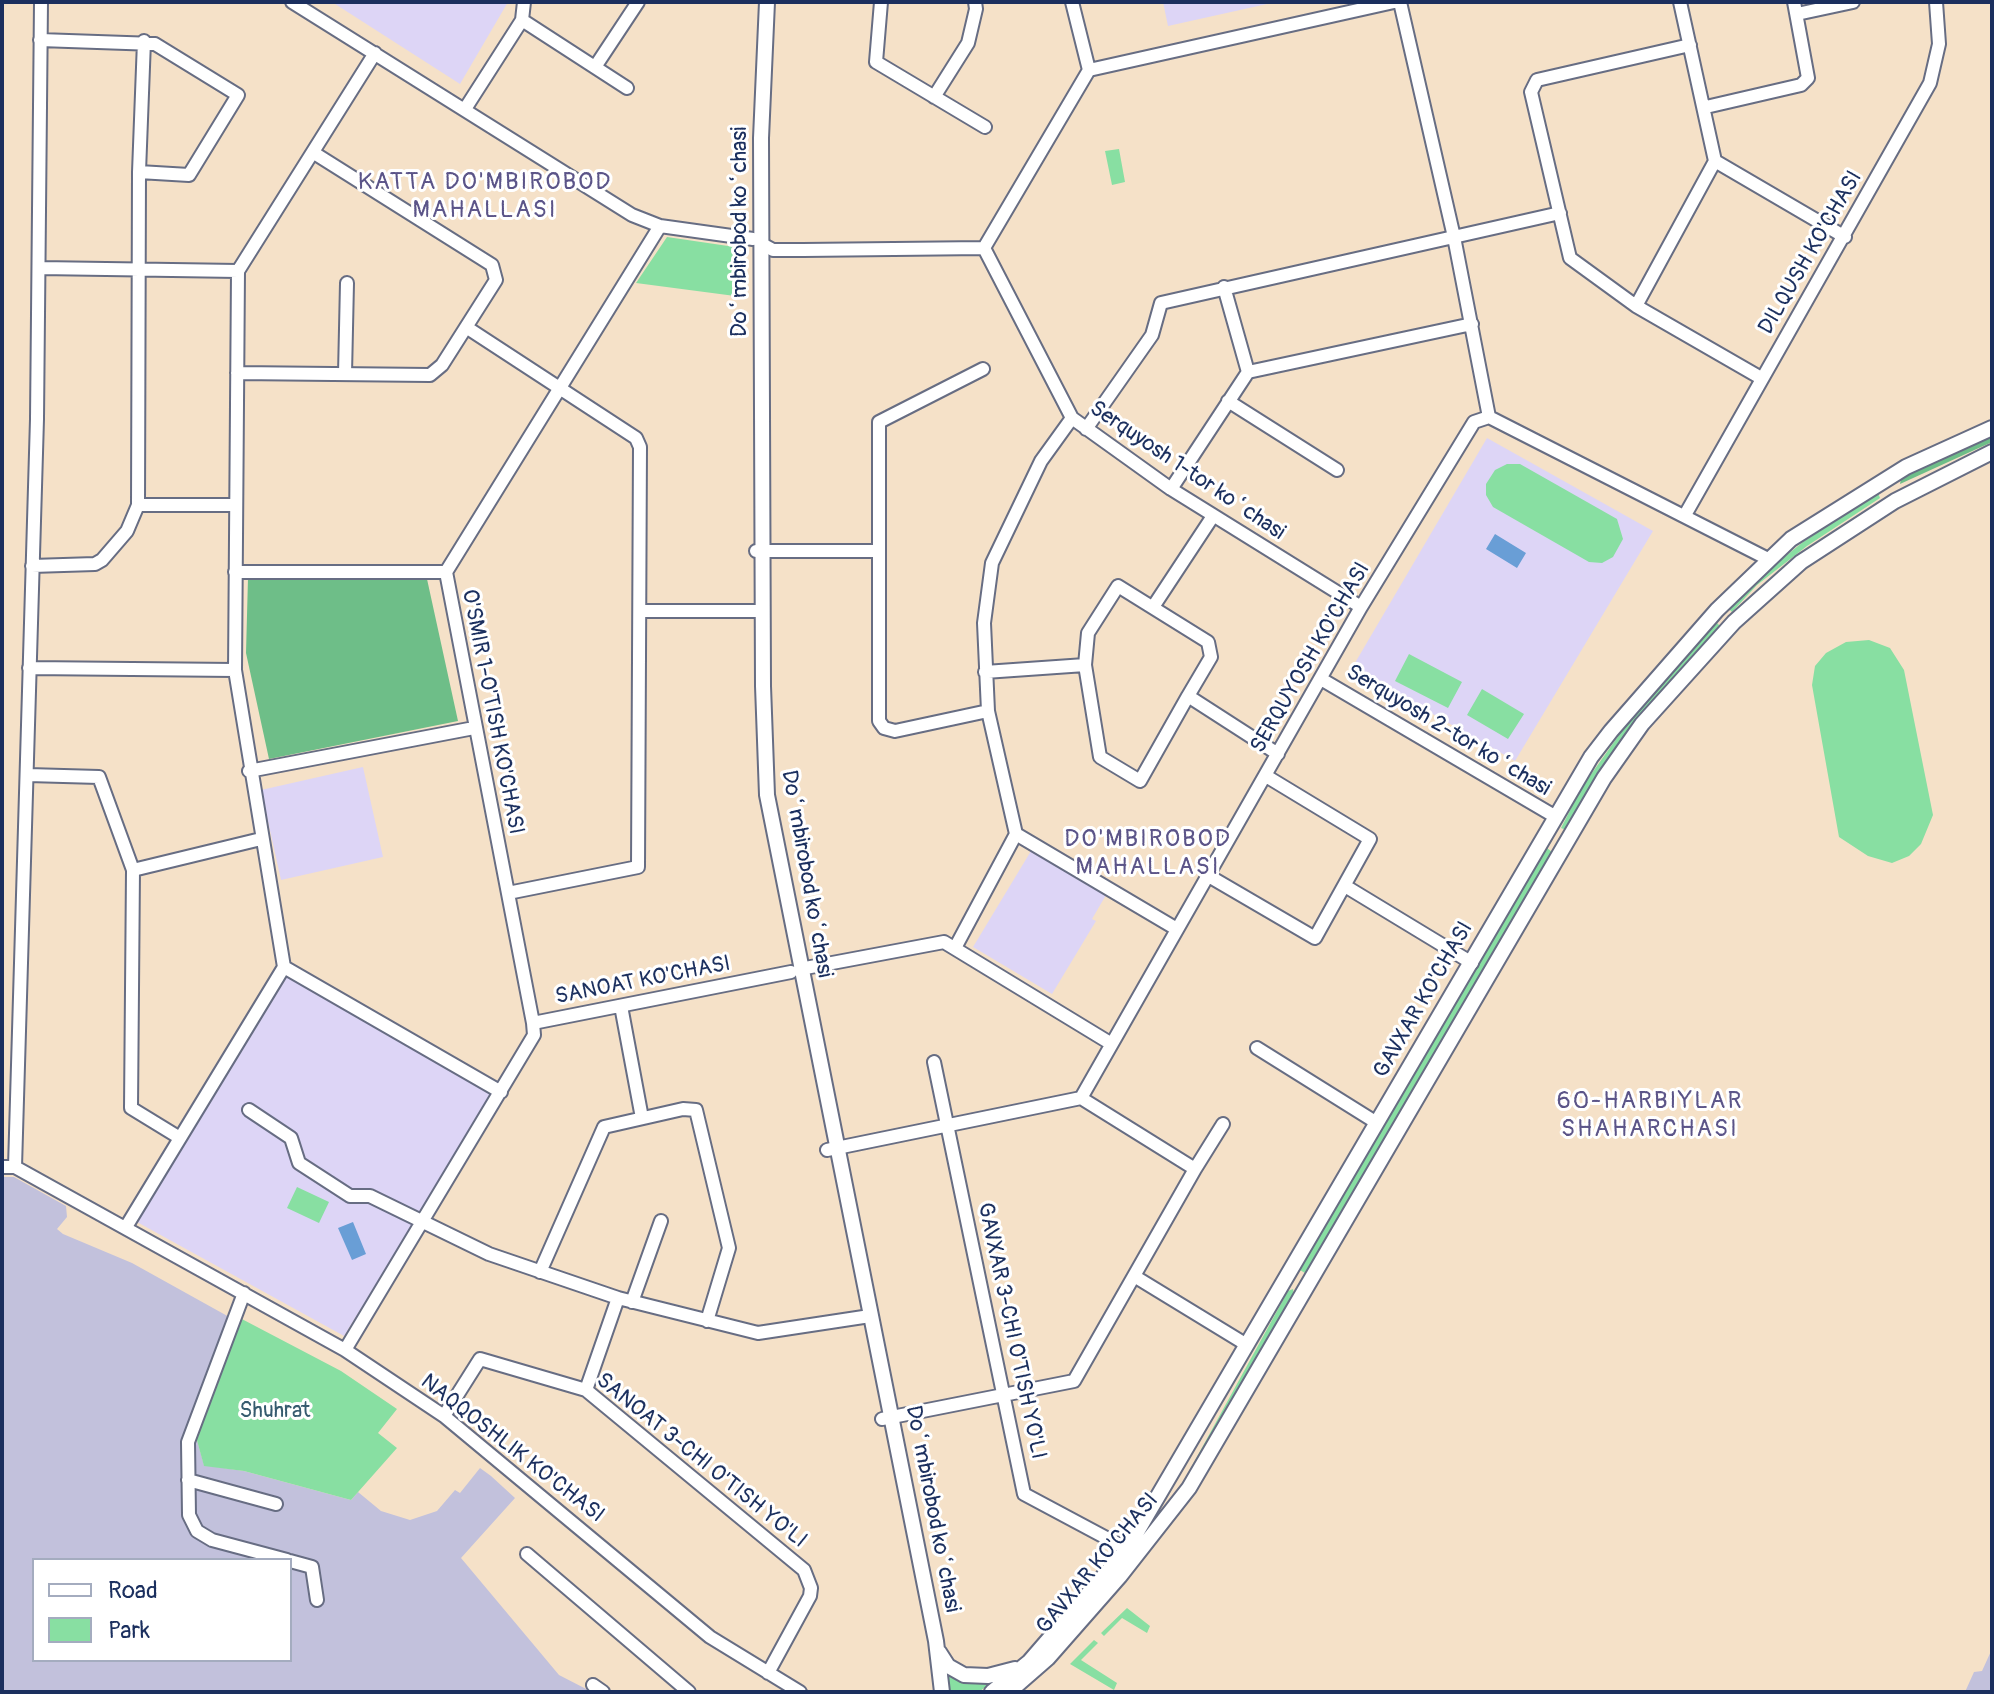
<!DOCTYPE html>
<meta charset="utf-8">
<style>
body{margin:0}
#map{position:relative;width:1994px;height:1694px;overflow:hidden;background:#f5e1c8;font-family:Pangolin,sans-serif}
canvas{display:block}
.frame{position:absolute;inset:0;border:4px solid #1b2f5e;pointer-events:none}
.legend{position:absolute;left:32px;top:1558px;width:260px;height:104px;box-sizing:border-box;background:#fff;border:2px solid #a4acbf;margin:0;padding:10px 14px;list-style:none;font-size:24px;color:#1b2f5e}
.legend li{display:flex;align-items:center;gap:16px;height:40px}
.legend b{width:40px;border:2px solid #a4acbf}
</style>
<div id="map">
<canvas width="1994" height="1694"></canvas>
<div class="frame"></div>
<ul class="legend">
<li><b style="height:10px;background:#fff"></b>Road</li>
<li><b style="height:22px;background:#88dfa2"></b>Park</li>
</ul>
</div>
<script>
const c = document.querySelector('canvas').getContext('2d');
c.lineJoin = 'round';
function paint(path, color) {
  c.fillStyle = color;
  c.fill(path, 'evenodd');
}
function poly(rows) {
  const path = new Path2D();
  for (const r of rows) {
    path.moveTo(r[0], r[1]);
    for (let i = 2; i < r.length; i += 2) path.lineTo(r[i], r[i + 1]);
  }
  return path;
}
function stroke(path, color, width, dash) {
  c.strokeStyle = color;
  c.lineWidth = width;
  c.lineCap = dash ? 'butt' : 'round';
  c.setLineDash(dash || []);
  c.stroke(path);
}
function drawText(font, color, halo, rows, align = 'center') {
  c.font = font + ' Pangolin,sans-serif';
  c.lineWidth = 6;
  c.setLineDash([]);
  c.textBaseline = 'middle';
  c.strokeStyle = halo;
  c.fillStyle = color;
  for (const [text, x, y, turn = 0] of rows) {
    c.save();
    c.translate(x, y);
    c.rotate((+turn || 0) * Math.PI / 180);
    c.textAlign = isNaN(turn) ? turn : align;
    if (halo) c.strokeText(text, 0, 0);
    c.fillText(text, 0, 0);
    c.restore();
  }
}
paint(poly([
 [332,2,508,2,460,84],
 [1163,2,1276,2,1168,26],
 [1487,438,1653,531,1515,761,1352,668],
 [363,767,383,857,281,880,261,790],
 [1031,851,1106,895,1092,919,1096,921,1052,994,973,947],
 [287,977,494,1093,344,1336,137,1222]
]), '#ddd5f6');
paint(poly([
 [2,1177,14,1177,66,1206,67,1217,57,1229,63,1234,132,1263,231,1318,188,1425,195,1433,204,1465,244,1471,351,1500,358,1492,381,1511,410,1520,437,1511,455,1490,460,1493,480,1468,491,1476,515,1498,461,1558,559,1675,592,1692,2,1692],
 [34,1560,290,1560,290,1660,34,1660],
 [1992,1649,1992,1692,1965,1692,1974,1672,1982,1671]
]), '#c2c1dc');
paint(poly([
 [1119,149,1125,182,1112,185,1105,151],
 [667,237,735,247,735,296,636,283],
 [1507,464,1520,464,1617,519,1623,539,1613,557,1602,563,1589,562,1493,507,1486,495,1486,484,1495,470],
 [1878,493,1880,498,1807,546,1757,585,1732,612,1728,608,1752,583,1803,542],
 [1716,622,1720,626,1634,724,1566,830,1561,828,1582,787,1629,721],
 [1869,640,1890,648,1904,670,1933,815,1921,844,1909,856,1892,863,1868,856,1839,837,1812,685,1815,666,1826,653,1846,642],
 [1409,654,1462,682,1448,708,1395,681],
 [1482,689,1524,714,1508,739,1467,715],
 [1547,848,1552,852,1305,1273,1300,1270],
 [297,1187,329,1202,319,1223,287,1208],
 [1293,1289,1294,1294,1165,1515,1288,1291],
 [238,1317,341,1371,397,1409,378,1433,397,1448,351,1500,244,1471,204,1466,195,1433],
 [1127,1608,1150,1626,1147,1633,1122,1618,1104,1636,1101,1633],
 [1094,1640,1098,1643,1081,1660,1117,1683,1114,1690,1070,1664],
 [946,1672,993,1681,979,1692,948,1692]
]), '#88dfa2');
paint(poly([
 [1992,436,1992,442,1900,484,1901,479,1932,462],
 [248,578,427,579,458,721,269,759,246,653]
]), '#6ebe88');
paint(poly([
 [1495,534,1526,553,1517,568,1486,549],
 [353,1222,366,1254,352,1260,338,1228]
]), '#699ed6');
const minor = poly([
 [292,2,632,215,660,226,753,239],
 [881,2,876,62,985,127],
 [1072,2,1089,70],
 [1680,2,1715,161,1845,237],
 [1797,14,1853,2],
 [522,20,627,88],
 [40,40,155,44,238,95,189,175,139,172],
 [1690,45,1537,80,1531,92,1570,258,1636,306,1761,378],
 [595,67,638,2],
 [1089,70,1394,2],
 [934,97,968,43,976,9,975,2],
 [1706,107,1801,85,1808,78,1794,2],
 [465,109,522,20,524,2],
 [762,244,773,250,803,250,984,248],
 [984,248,1072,418,1171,489,1361,607],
 [984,248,1089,70],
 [40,268,238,271],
 [1636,306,1715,161],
 [466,327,636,438,640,447,638,867,508,893],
 [983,369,879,422,879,721,884,728,895,731,988,711],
 [1248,372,1472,324],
 [237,373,430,375,442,365,496,280,492,265,314,153],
 [345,374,347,283],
 [1228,401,1337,470],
 [1489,417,1768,559],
 [1086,429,1152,335,1161,303,1560,213],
 [1171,489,1248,372,1224,287],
 [138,505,236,505],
 [1685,515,1930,83,1939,44,1936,2],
 [756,551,876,551],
 [32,566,95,564,102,560,127,531,138,505,139,172,144,41],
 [235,572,446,572],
 [1153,607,1213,516],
 [641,611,763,611],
 [29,668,235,670],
 [985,672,1085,665],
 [1321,679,1556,817],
 [1188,696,1140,781,1100,757,1085,665,1088,633,1118,586,1208,642,1211,657,1188,696,1278,754],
 [249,771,474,728],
 [28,775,99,777,133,870,131,1108,180,1138],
 [1016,834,1175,928],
 [133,870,261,839],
 [1207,875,1315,938,1370,839,1266,776],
 [1345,886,1472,963],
 [955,948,1016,834,988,711,984,623,992,563,1041,461,1072,418],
 [284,967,501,1092],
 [800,969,944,942,1110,1043],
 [621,1006,642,1118],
 [533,1023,446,572,660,226],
 [1257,1048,1377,1123],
 [934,1062,1024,1494,1127,1549],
 [1081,1098,1361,607,1474,422,1489,417,1454,237,1400,2],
 [249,1110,291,1138,299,1163,350,1196,370,1196,489,1254,618,1298,758,1333,870,1316],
 [827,1150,1081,1098,1195,1169,1074,1381,882,1419],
 [2,1167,15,1167,345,1350,444,1416,710,1637,800,1692],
 [15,1167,37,419,41,2],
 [1195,1169,1223,1124],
 [126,1227,284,967,235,670,238,271,375,53],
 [540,1272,604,1127,683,1109,696,1110,729,1248,707,1321],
 [1134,1276,1247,1345],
 [244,1293,188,1442,189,1515,197,1531,212,1540,287,1560],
 [632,1302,661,1221],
 [345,1350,534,1035,533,1023,791,972],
 [586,1390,618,1298],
 [444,1416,480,1359,586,1390,804,1570,811,1588,810,1596,768,1673],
 [188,1480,276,1504],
 [527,1554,689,1692],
 [290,1561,312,1567,317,1600],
 [593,1685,603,1692]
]);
const major = poly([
 [767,2,761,138,763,686,767,795,936,1641,942,1692],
 [939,1652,948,1666,964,1675,988,1676,1015,1669],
 [992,1692,1029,1662,1127,1549,1591,757,1611,731,1717,610,1791,539,1906,467,1992,428],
 [1009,1692,1048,1658,1120,1576,1189,1488,1604,778,1642,724,1734,622,1801,562,1895,501,1992,452]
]);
stroke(minor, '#676d83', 16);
stroke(major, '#676d83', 18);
stroke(minor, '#fff', 12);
stroke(major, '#fff', 14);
drawText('22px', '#1b2f5e', '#fff', [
 ["Doʻmbirobod koʻchasi",740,232,-90],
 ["DILQUSH KO'CHASI",1811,253,-60],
 ["Serquyosh 1-tor koʻchasi",1187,471,34],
 ["SERQUYOSH KO'CHASI",1311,658,-60],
 ["O'SMIR 1-O'TISH KO'CHASI",492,712,79],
 ["Serquyosh 2-tor koʻchasi",1448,731,31],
 ["Doʻmbirobod koʻchasi",806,874,80],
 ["SANOAT KO'CHASI",643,981,-11],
 ["GAVXAR KO'CHASI",1424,1000,-60],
 ["GAVXAR 3-CHI O'TISH YO'LI",1011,1331,78],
 ["NAQQOSHLIK KO'CHASI",512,1449,38],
 ["SANOAT 3-CHI O'TISH YO'LI",701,1461,39],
 ["Doʻmbirobod koʻchasi",932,1509,79],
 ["GAVXAR KO'CHASI",1098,1564,-50]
]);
drawText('22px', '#365b6f', '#fff', [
 ["Shuhrat",275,1411]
]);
c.letterSpacing = '2px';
drawText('24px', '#5b5488', '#fff', [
 ["KATTA DO'MBIROBOD",485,183],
 ["MAHALLASI",485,211],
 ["DO'MBIROBOD",1148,840],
 ["MAHALLASI",1148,868],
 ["60-HARBIYLAR",1650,1102],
 ["SHAHARCHASI",1650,1130]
]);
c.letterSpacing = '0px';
</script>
